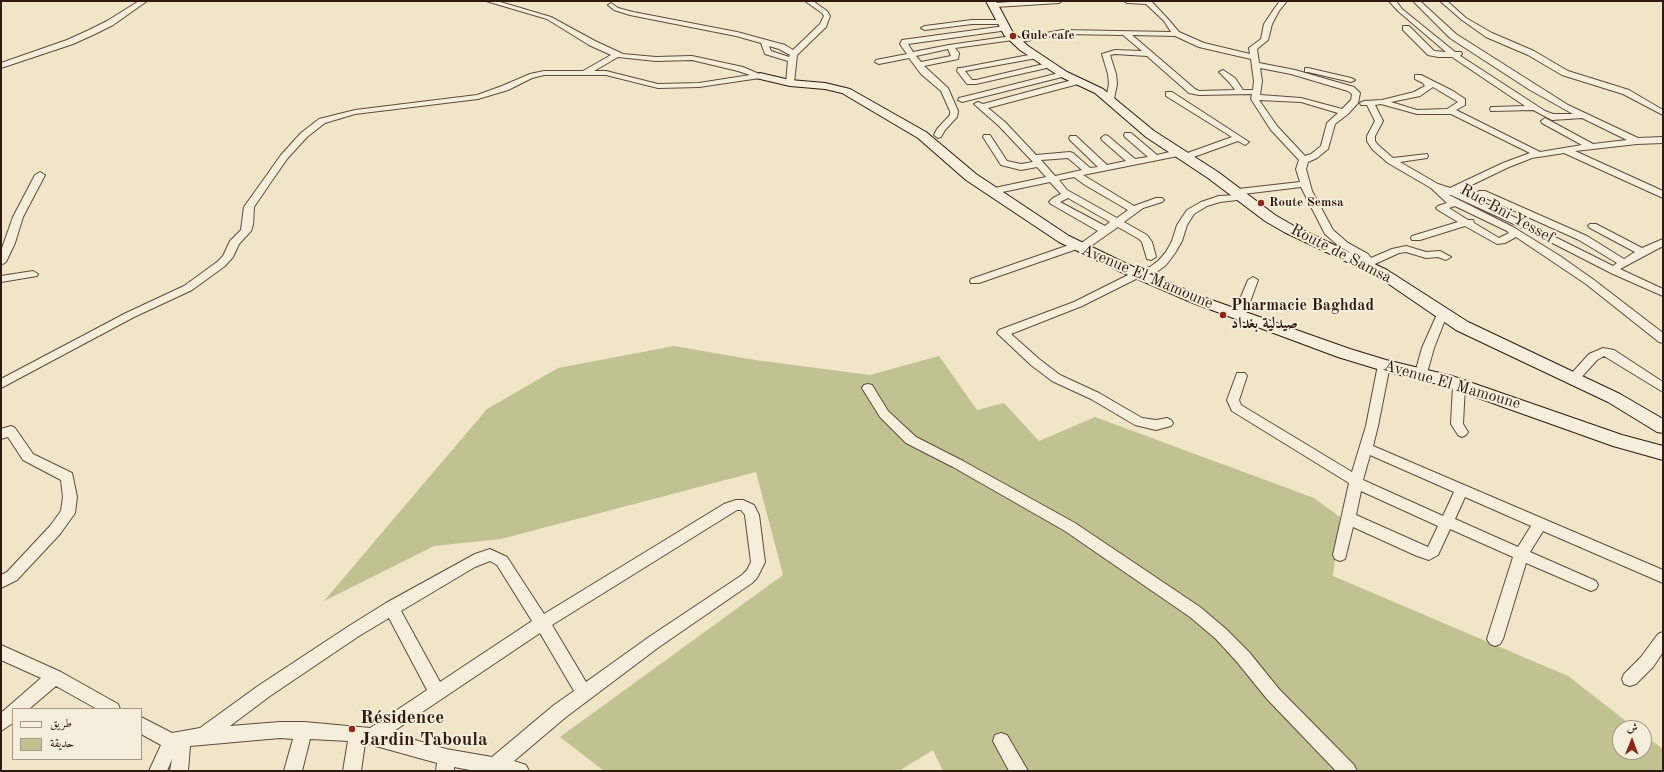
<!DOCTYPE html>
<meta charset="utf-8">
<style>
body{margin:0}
#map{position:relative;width:1664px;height:772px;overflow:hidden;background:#f0e5c6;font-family:"Old Standard TT",Amiri,serif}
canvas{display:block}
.frame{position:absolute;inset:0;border:2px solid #2f1911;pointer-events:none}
.legend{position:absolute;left:12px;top:708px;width:130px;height:52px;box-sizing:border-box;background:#f5eeda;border:1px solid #a6998a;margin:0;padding:5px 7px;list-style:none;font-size:12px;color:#2f1911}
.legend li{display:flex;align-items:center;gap:8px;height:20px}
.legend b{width:20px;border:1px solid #a6998a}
.north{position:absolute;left:1612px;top:720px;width:40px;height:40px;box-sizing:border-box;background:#f5eeda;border:1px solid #a6998a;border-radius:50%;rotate:1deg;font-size:11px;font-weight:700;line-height:16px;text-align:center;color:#2f1911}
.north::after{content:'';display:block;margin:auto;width:14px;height:18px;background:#8f2418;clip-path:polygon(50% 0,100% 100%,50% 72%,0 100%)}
</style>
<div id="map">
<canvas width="1664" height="772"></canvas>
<div class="frame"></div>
<ul class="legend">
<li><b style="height:5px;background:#f5eeda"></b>طريق</li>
<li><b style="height:11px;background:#c0c291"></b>حديقة</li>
</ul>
<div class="north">ش</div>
</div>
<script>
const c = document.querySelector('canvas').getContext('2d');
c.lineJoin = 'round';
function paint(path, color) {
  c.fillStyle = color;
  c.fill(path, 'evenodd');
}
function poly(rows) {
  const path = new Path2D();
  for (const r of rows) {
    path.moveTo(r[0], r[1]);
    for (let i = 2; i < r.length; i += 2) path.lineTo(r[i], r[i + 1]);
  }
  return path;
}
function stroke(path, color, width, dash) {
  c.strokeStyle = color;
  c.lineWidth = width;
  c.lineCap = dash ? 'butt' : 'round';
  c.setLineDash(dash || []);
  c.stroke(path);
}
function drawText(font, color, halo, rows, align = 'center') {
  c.font = font + ' "Old Standard TT",Amiri,serif';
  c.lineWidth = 4;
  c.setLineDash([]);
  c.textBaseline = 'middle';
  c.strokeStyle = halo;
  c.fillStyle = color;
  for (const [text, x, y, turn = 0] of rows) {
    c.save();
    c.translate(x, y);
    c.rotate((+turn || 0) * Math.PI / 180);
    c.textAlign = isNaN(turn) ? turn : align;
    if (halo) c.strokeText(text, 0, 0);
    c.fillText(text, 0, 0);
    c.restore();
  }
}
paint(poly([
 [674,346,755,360,870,375,939,356,977,410,1004,403,1039,441,1095,417,1314,498,1340,517,1333,576,1568,676,1635,728,1620,728,1620,752,1644,752,1644,735,1663,749,1663,771,943,771,933,750,899,771,604,771,560,737,783,575,756,472,501,539,434,546,324,601,487,409,558,368]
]), '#c0c291');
const street = poly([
 [139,1,147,1,113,25,95,34,73,44,1,68,1,63,67,40,89,30,107,21,139,1],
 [486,1,497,1,551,17,595,41,623,54,656,57,692,56,743,67,764,76,760,78,699,87,658,88,606,75,544,75,532,78,508,90,478,99,355,114,325,123,307,137,287,159,271,182,254,207,253,225,251,231,239,244,233,257,225,266,192,290,134,317,1,388,1,379,126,313,184,286,217,262,223,256,230,241,241,230,244,207,264,179,281,155,301,133,319,119,355,110,477,95,502,86,530,74,544,71,583,71,611,55,589,45,547,19,486,1],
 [618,57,656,61,692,60,738,71,750,75,699,83,658,84,606,71,594,71,618,57],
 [805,1,813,1,827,11,830,16,826,27,797,55,794,83,790,85,786,83,788,61,765,54,761,43,736,36,630,15,614,10,608,5,611,3,618,8,633,12,737,32,785,45,793,50,820,24,824,16,822,13,805,1],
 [769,46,779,49,790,55,789,57,771,51,769,46],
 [1026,1,1062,1,1059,3,995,7,992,5,995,3,1026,1],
 [1124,1,1151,1,1168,19,1179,32,1204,43,1250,54,1249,48,1261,39,1264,24,1274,9,1280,1,1287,1,1279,11,1272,24,1268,40,1257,49,1259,63,1295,70,1354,87,1360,93,1358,103,1348,114,1335,124,1328,149,1317,158,1308,162,1306,169,1312,191,1333,230,1348,243,1368,254,1371,258,1392,249,1406,246,1426,252,1440,251,1451,257,1446,260,1438,257,1426,258,1406,252,1399,253,1375,264,1376,267,1375,269,1367,269,1360,258,1340,247,1325,234,1301,187,1243,194,1248,197,1246,199,1220,202,1207,206,1194,214,1187,225,1182,241,1175,253,1166,265,1158,271,1142,276,1082,306,1011,334,1039,359,1060,375,1099,393,1142,418,1156,420,1167,418,1171,420,1173,423,1171,426,1156,430,1135,425,1091,399,1052,381,1031,365,997,333,999,330,1074,302,1134,272,1150,267,1158,261,1166,252,1172,241,1177,225,1187,210,1201,202,1219,196,1237,195,1233,192,1238,189,1300,182,1296,169,1299,160,1271,130,1251,99,1252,94,1199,95,1189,93,1147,56,1115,54,1110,55,1116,74,1117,84,1114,99,1110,101,1106,99,1109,84,1108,74,1102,54,1115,50,1142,51,1123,35,1062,34,1016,43,1013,43,1013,40,955,48,959,53,958,59,924,66,948,88,958,111,957,117,945,130,941,137,938,138,934,135,937,129,950,115,950,111,941,91,921,74,909,58,879,64,875,62,876,60,907,54,900,44,902,40,1005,26,1009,28,1008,30,908,44,913,52,949,45,1012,36,1015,36,1015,39,1062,30,1171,32,1164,21,1146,4,1127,3,1124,1],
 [1132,35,1175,36,1199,47,1251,59,1254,81,1253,90,1243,90,1235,78,1223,70,1219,72,1229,82,1235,90,1199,91,1195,89,1132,35],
 [948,49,951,56,921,62,916,56,948,49],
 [1260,68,1291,74,1348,91,1352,94,1351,100,1342,109,1301,98,1260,95,1262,81,1260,68],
 [1259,100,1301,102,1338,113,1327,123,1321,146,1311,154,1305,156,1277,126,1259,100],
 [1389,1,1396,1,1402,9,1455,52,1461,52,1462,54,1460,56,1462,57,1545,111,1553,114,1573,114,1530,90,1450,38,1413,1,1420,1,1456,34,1568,105,1638,138,1663,137,1663,143,1637,144,1575,151,1663,191,1663,198,1564,153,1532,158,1509,167,1459,191,1535,227,1613,266,1617,263,1579,240,1479,195,1477,193,1479,191,1485,191,1587,236,1624,259,1635,252,1590,228,1588,226,1590,224,1596,224,1642,248,1663,239,1663,246,1620,269,1663,289,1663,296,1613,274,1529,231,1451,195,1449,195,1513,227,1560,256,1594,280,1663,333,1663,343,1659,342,1586,284,1516,237,1505,243,1497,244,1465,226,1420,240,1412,240,1411,238,1412,236,1458,222,1438,210,1436,208,1438,206,1447,203,1431,188,1388,163,1372,149,1367,141,1367,136,1375,121,1367,105,1361,105,1360,103,1364,101,1382,100,1414,92,1425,86,1423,83,1415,79,1415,75,1421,75,1453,91,1465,99,1465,105,1456,110,1540,152,1582,145,1542,123,1541,121,1545,118,1593,144,1627,140,1582,118,1552,120,1533,110,1491,111,1490,109,1491,107,1494,107,1525,106,1452,57,1438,57,1428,55,1403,30,1403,26,1409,26,1434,51,1446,52,1398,11,1389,1],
 [1433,87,1458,102,1447,109,1417,110,1391,102,1420,96,1433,87],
 [1381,104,1417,114,1451,114,1530,153,1503,163,1450,188,1438,184,1400,162,1427,158,1428,156,1427,154,1393,158,1378,145,1375,141,1375,136,1383,121,1375,105,1381,104],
 [1455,206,1507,231,1509,233,1499,238,1474,223,1473,220,1468,220,1449,208,1455,206],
 [1440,1,1447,1,1466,18,1492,33,1534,51,1568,71,1629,90,1663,110,1663,115,1623,94,1562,75,1528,55,1486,37,1462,20,1440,1],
 [972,20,1002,20,1006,22,1002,24,972,24,925,30,921,28,925,26,972,20],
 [1034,54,1037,54,1037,58,965,71,972,80,976,80,1048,63,1051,63,1051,67,976,84,967,84,957,71,958,68,961,68,1034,54],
 [1305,68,1308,68,1351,78,1355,80,1351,82,1308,72,1305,72,1305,68],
 [1063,72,1066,72,1066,76,962,102,958,100,959,98,1063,72],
 [1076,79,1082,79,1083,81,1082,83,988,108,1005,122,1036,155,1070,152,1073,153,1090,168,1098,167,1070,140,1069,138,1070,136,1076,136,1107,165,1126,161,1102,140,1101,138,1105,135,1108,136,1135,159,1148,157,1125,137,1124,135,1125,133,1131,133,1157,155,1178,150,1181,151,1182,153,1178,156,1083,175,1134,206,1156,198,1162,198,1164,200,1162,202,1143,208,1124,222,1147,235,1152,242,1156,257,1151,260,1147,259,1142,242,1139,239,1118,227,1085,250,1081,251,1077,249,979,283,971,283,970,281,971,279,1072,244,1080,244,1098,231,1051,204,1049,202,1053,198,1061,194,1050,182,993,194,990,193,988,191,990,189,1046,177,1037,167,1021,170,1001,165,983,137,984,135,990,135,1007,161,1021,164,1033,162,999,126,974,104,978,102,983,104,1076,79],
 [1068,158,1082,170,1055,176,1041,160,1068,158],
 [1074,177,1085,185,1128,210,1117,218,1067,190,1059,180,1074,177],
 [1068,198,1110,222,1105,226,1060,202,1068,198],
 [1166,92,1172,92,1249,142,1245,145,1238,141,1188,159,1182,159,1181,157,1182,155,1232,137,1166,96,1166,92],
 [40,172,45,175,23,217,15,243,6,262,1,265,1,251,13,217,35,175,40,172],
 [33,271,38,274,37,276,1,282,1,276,33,271],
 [1253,277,1258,280,1245,316,1243,319,1239,320,1235,319,1233,316,1248,280,1253,277],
 [1443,308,1447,310,1448,312,1434,348,1427,373,1425,376,1417,376,1415,373,1422,348,1438,312,1439,310,1443,308],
 [1603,348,1614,350,1663,382,1663,392,1604,356,1597,360,1578,381,1570,381,1568,378,1570,375,1589,354,1603,348],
 [1384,361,1388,362,1390,365,1378,426,1373,446,1663,570,1663,583,1543,531,1530,552,1596,581,1598,585,1596,589,1591,591,1526,563,1503,639,1500,644,1495,646,1490,644,1487,639,1513,557,1450,529,1438,555,1429,560,1417,556,1353,527,1345,559,1340,561,1335,559,1333,555,1349,483,1232,411,1227,400,1237,373,1245,373,1247,376,1239,400,1241,405,1352,472,1366,426,1378,365,1380,362,1384,361],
 [1370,455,1454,492,1443,516,1363,480,1370,455],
 [1361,491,1438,526,1428,547,1356,515,1361,491],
 [1465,497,1531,526,1518,547,1455,519,1465,497],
 [1459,381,1463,382,1465,385,1463,424,1468,432,1466,435,1462,437,1458,435,1451,424,1453,385,1455,382,1459,381],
 [868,384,872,385,888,411,916,437,963,461,1075,523,1200,607,1226,629,1249,652,1279,689,1354,765,1357,771,1336,771,1267,699,1237,662,1216,639,1190,617,1065,531,953,467,906,443,880,417,862,388,864,385,868,384],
 [11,426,15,428,33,454,72,473,77,497,75,513,60,534,17,580,1,588,1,575,7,572,50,526,61,511,63,497,61,480,23,460,8,437,1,439,1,429,11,426],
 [736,500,743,500,754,505,759,515,765,562,757,578,752,583,659,647,566,717,514,761,526,765,529,771,475,771,454,767,454,771,436,771,437,763,365,743,361,771,343,771,348,741,310,739,302,771,284,771,293,739,280,738,190,746,188,771,170,771,172,759,167,771,149,771,161,745,141,734,141,717,172,733,200,728,258,686,349,626,386,603,475,554,490,549,507,557,544,614,724,504,736,500],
 [737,510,741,510,745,515,751,562,747,570,742,575,649,637,586,682,552,625,737,510],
 [490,561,497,565,532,621,440,682,401,611,475,567,490,561],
 [389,618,427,690,370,728,304,722,280,722,230,726,270,696,359,636,389,618],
 [540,633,574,691,554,705,492,757,446,749,391,733,540,633],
 [1663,632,1663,652,1653,667,1636,684,1630,686,1624,684,1622,679,1624,674,1641,657,1658,634,1663,632],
 [1,645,61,672,118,704,120,709,97,709,56,686,29,709,13,709,13,723,1,731,1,713,41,678,1,660,1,645],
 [1001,733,1007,735,1028,771,1009,771,993,741,995,735,1001,733]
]);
const secondary = poly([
 [986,1,996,1,1012,31,1028,46,1067,72,1103,89,1154,131,1218,172,1275,215,1294,226,1387,270,1468,322,1620,394,1663,419,1663,433,1657,432,1608,402,1456,330,1377,276,1284,232,1265,221,1208,178,1146,137,1095,93,1059,76,1020,50,1004,35,986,1],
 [760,73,790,80,825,83,850,89,926,132,976,174,1069,236,1129,265,1203,297,1350,349,1386,360,1452,376,1622,435,1663,446,1663,460,1613,446,1442,385,1384,371,1338,357,1193,303,1119,271,1059,242,966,180,918,138,842,93,825,89,790,86,756,78,754,76,760,73]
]);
stroke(street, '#5f4c3e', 2);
stroke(secondary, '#2f1911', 2);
paint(street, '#f5eeda');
paint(secondary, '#f5eeda');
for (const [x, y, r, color] of [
 [1013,36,4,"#8f2418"],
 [1261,203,4,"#8f2418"],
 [1223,315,4,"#8f2418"],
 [352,729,4,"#8f2418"]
]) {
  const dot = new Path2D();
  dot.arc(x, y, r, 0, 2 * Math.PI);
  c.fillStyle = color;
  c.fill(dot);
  stroke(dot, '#f5eeda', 1.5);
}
drawText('bold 13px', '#2f1911', '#f5eeda', [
 ["Gule cafe",1021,36],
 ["Route Semsa",1269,203]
], 'left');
drawText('16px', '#2f1911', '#f5eeda', [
 ["Rue Bni Yessef",1507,214,29],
 ["Route de Samsa",1341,254,27],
 ["Avenue El Mamoune",1147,277,23],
 ["Avenue El Mamoune",1452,385,16]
]);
drawText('bold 16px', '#2f1911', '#f5eeda', [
 ["Pharmacie Baghdad",1231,306],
 ["صيدلية بغداد",1231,324]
], 'left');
drawText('bold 19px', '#2f1911', '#f5eeda', [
 ["Résidence",360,718],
 ["Jardin Taboula",360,740]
], 'left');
</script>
